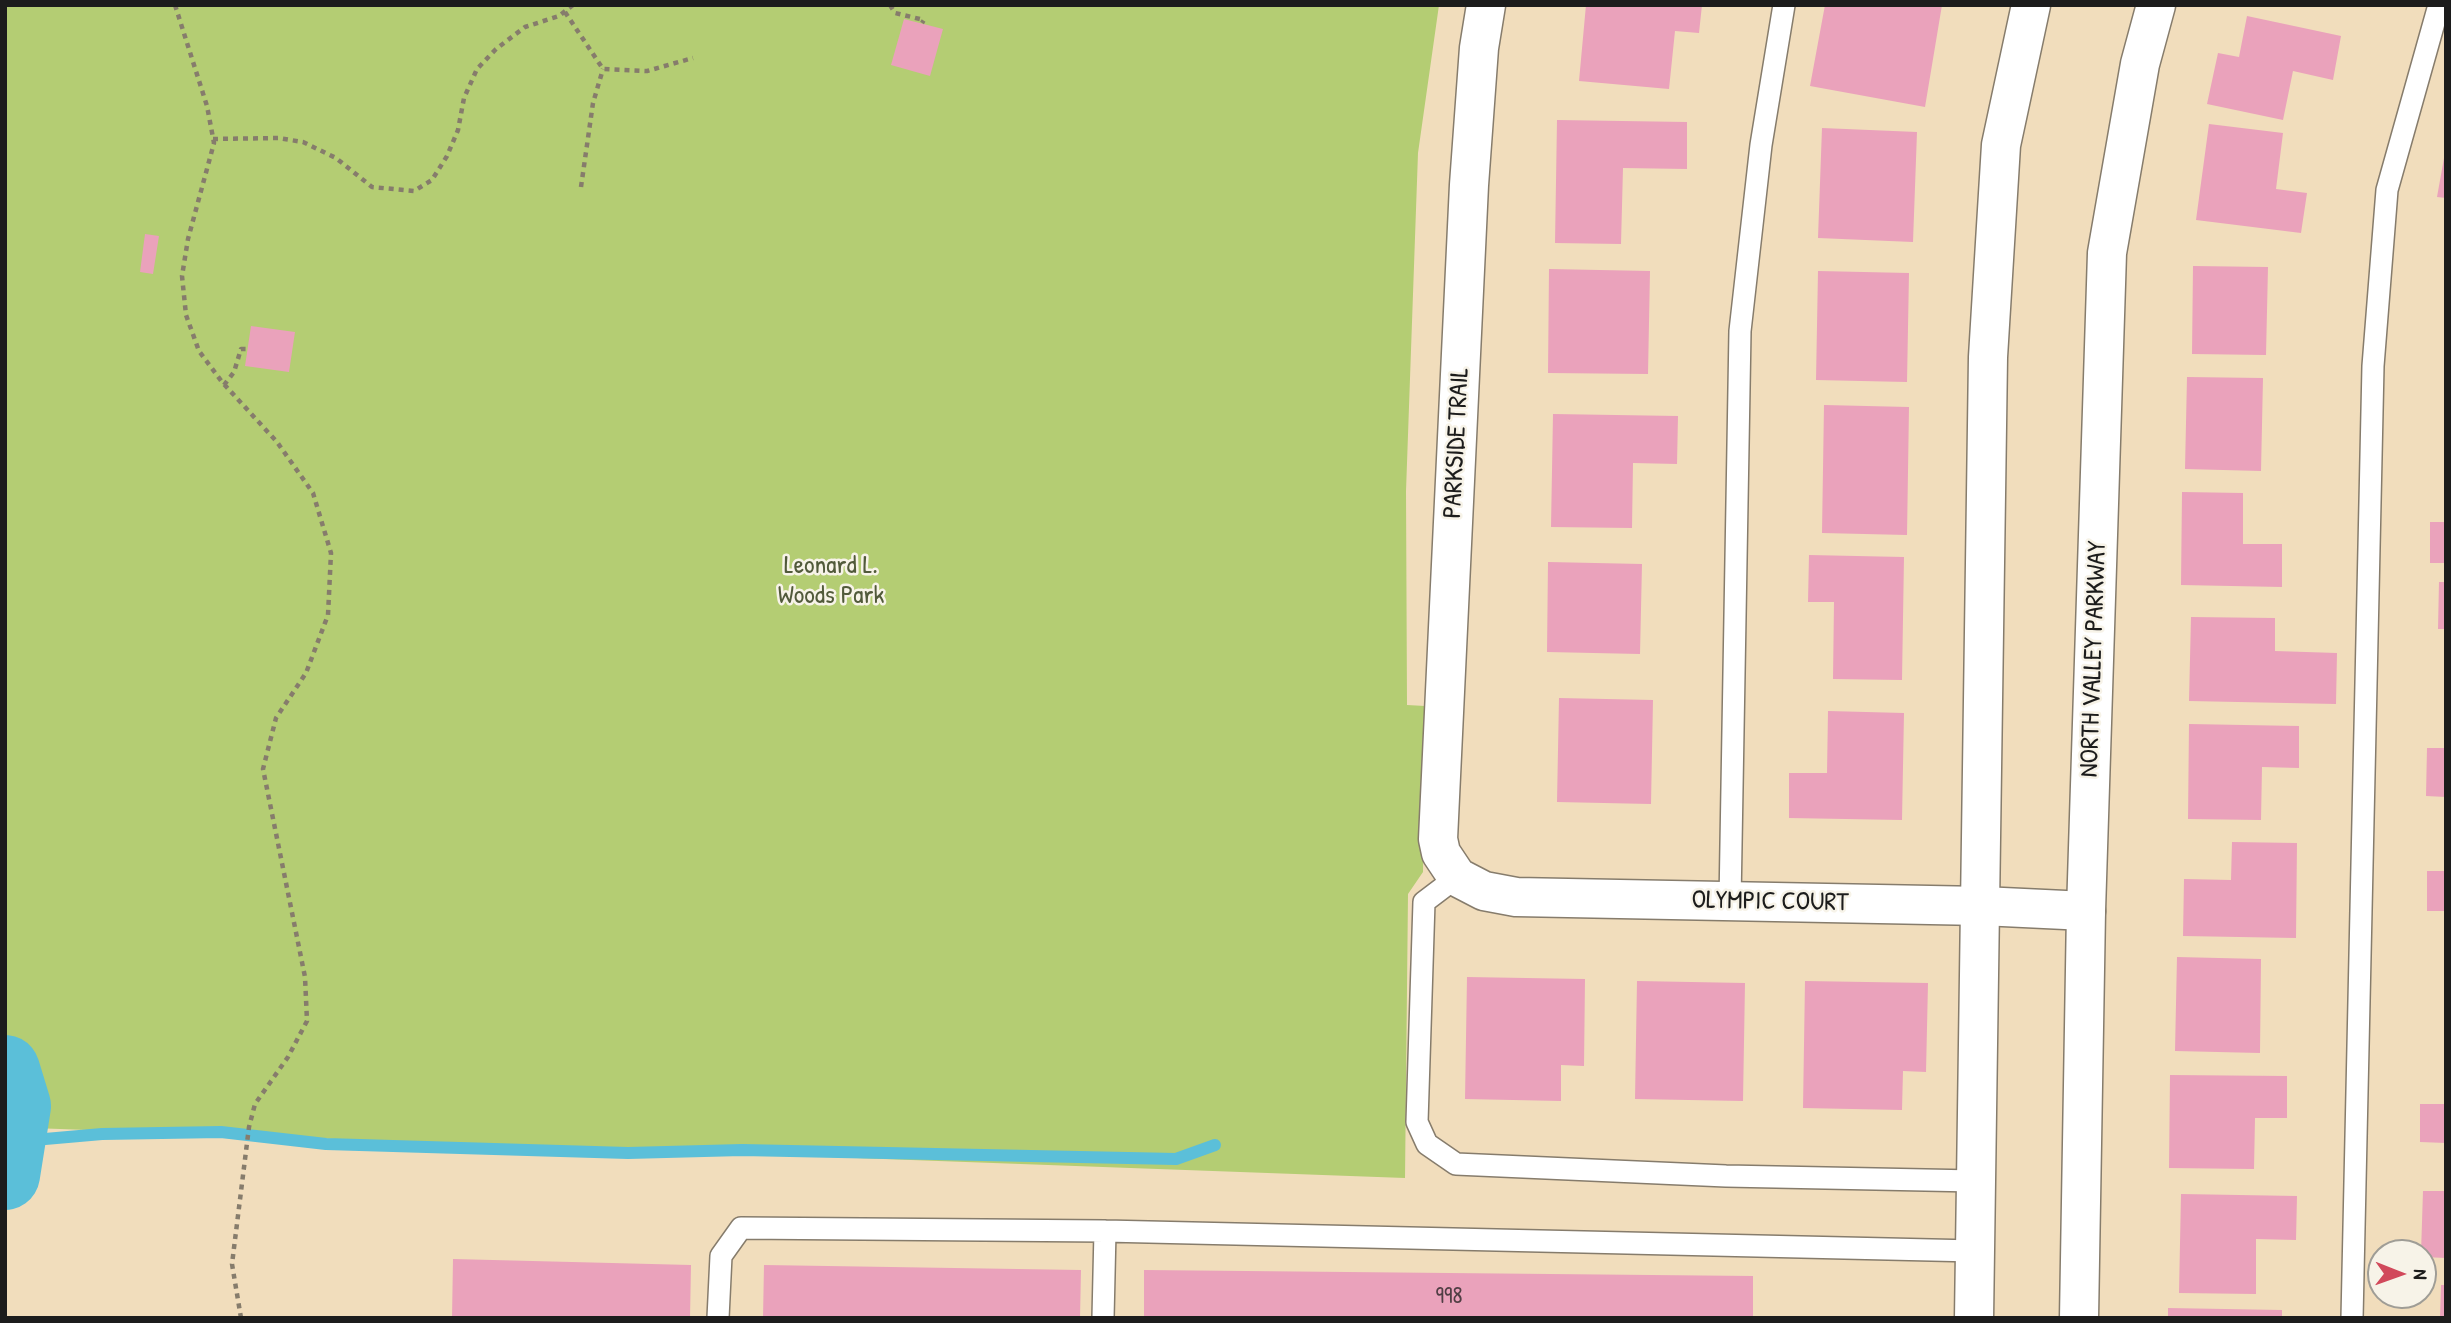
<!DOCTYPE html>
<style>
body{margin:0}
#map{position:relative;width:2451px;height:1323px;overflow:hidden;background:#f1ddbc;font-family:"Patrick Hand",sans-serif}
canvas{display:block}
.frame{position:absolute;inset:0;border:7px solid #1c1c1c;pointer-events:none}
.north{position:absolute;left:2367px;top:1239px;width:70px;height:70px;box-sizing:border-box;background:#f7f3e8;border:2px solid #9f9d96;border-radius:50%;rotate:91deg;font-size:19px;font-weight:700;line-height:28px;text-align:center;color:#1c1c1c}
.north::after{content:'';display:block;margin:auto;width:24px;height:32px;background:#d1495b;clip-path:polygon(50% 0,100% 100%,50% 72%,0 100%)}
</style>
<div id="map">
<canvas width="2451" height="1323"></canvas>
<div class="frame"></div>
<div class="north">N</div>
</div>
<script>
const c = document.querySelector('canvas').getContext('2d');
c.lineJoin = 'round';
function paint(path, color) {
  c.fillStyle = color;
  c.fill(path, 'evenodd');
}
function poly(rows) {
  const path = new Path2D();
  for (const r of rows) {
    path.moveTo(r[0], r[1]);
    for (let i = 2; i < r.length; i += 2) path.lineTo(r[i], r[i + 1]);
  }
  return path;
}
function stroke(path, color, width, dash) {
  c.strokeStyle = color;
  c.lineWidth = width;
  c.lineCap = dash ? 'butt' : 'round';
  c.setLineDash(dash || []);
  c.stroke(path);
}
function drawText(font, color, halo, rows, align = 'center') {
  c.font = font + ' "Patrick Hand",sans-serif';
  c.lineWidth = 5;
  c.setLineDash([]);
  c.textBaseline = 'middle';
  c.strokeStyle = halo;
  c.fillStyle = color;
  for (const [text, x, y, turn = 0] of rows) {
    c.save();
    c.translate(x, y);
    c.rotate((+turn || 0) * Math.PI / 180);
    c.textAlign = isNaN(turn) ? turn : align;
    if (halo) c.strokeText(text, 0, 0);
    c.fillText(text, 0, 0);
    c.restore();
  }
}
paint(poly([
 [5,5,1439,5,1418,153,1406,491,1407,705,1425,706,1423,872,1408,894,1405,1178,5,1127]
]), '#b4cd73');
stroke(poly([
 [11,1142,102,1134,221,1132,326,1144,628,1153,742,1150,1176,1159,1215,1145]
]), '#5bbfd9', 12);
stroke(poly([
 [5,1070,16,1106,5,1175]
]), '#5bbfd9', 70);
paint(poly([
 [1586,5,1702,5,1699,33,1675,31,1669,89,1579,81],
 [1825,5,1942,5,1925,107,1810,86],
 [2247,16,2341,36,2333,80,2293,71,2283,120,2207,104,2218,53,2239,57],
 [904,19,943,29,930,76,891,65],
 [1557,120,1687,122,1687,169,1623,168,1621,244,1555,243],
 [2209,124,2283,133,2276,189,2307,193,2301,233,2196,220],
 [1822,128,1917,132,1913,242,1818,238],
 [2444,158,2446,158,2446,198,2437,197],
 [145,234,159,236,153,274,140,272],
 [2193,266,2268,267,2266,355,2192,354],
 [1549,269,1650,271,1648,374,1548,373],
 [1818,271,1909,273,1907,382,1816,380],
 [251,326,295,332,289,372,245,366],
 [2187,377,2263,378,2261,471,2185,469],
 [1824,405,1909,407,1907,535,1822,533],
 [1553,414,1678,416,1677,464,1633,463,1632,528,1551,527],
 [2182,492,2243,493,2243,544,2282,544,2282,587,2181,585],
 [2430,522,2446,522,2446,563,2430,563],
 [1809,555,1904,557,1902,680,1833,679,1834,602,1808,602],
 [1548,562,1642,564,1640,654,1547,652],
 [2439,582,2446,582,2446,629,2438,629],
 [2191,617,2275,618,2275,651,2337,653,2336,704,2189,701],
 [1559,698,1653,700,1651,804,1557,802],
 [1828,711,1904,713,1902,820,1789,818,1789,773,1827,773],
 [2189,724,2299,726,2299,768,2262,767,2261,820,2188,819],
 [2427,748,2446,748,2446,797,2426,796],
 [2232,842,2297,843,2296,938,2183,936,2184,879,2231,880],
 [2427,871,2446,871,2446,911,2427,911],
 [2177,957,2261,959,2260,1053,2175,1051],
 [1467,977,1585,979,1584,1066,1561,1065,1561,1101,1465,1099],
 [1637,981,1745,983,1743,1101,1635,1099],
 [1805,981,1928,983,1926,1072,1903,1071,1902,1110,1803,1108],
 [2170,1075,2287,1076,2287,1118,2255,1118,2254,1169,2169,1168],
 [2420,1104,2446,1104,2446,1143,2420,1142],
 [2423,1191,2446,1191,2446,1258,2423,1257,2421,1253],
 [2181,1194,2297,1196,2296,1240,2256,1239,2256,1294,2179,1293],
 [453,1259,691,1265,690,1318,452,1318],
 [764,1265,1081,1270,1080,1318,763,1318],
 [1144,1270,1753,1276,1753,1318,1144,1318],
 [2441,1285,2446,1285,2446,1318,2440,1318],
 [2168,1308,2282,1310,2282,1318,2168,1318]
]), '#eaa2bb');
const service = poly([
 [1457,877,1424,902,1417,1122,1427,1144,1456,1164,1726,1176,1975,1181],
 [1730,901,1740,331,1761,145,1784,5],
 [718,1318,721,1256,741,1228,1105,1231,1975,1251],
 [1103,1318,1105,1231],
 [2352,1318,2373,366,2387,190,2439,5]
]);
const minor = poly([
 [1486,5,1479,48,1469,185,1438,839,1441,853,1457,877,1484,891,1516,897,1982,906,2086,911]
]);
const tertiary = poly([
 [1974,1318,1988,357,2001,145,2031,5],
 [2079,1318,2086,911,2107,253,2140,64,2156,5]
]);
stroke(service, '#867c6c', 24);
stroke(minor, '#867c6c', 41);
stroke(tertiary, '#867c6c', 41);
stroke(poly([
 [175,5,207,106,214,143,188,239,182,276,186,315,199,351,222,382,277,442,313,493,331,553,328,615,306,673,276,718,263,769,305,977,307,1021,288,1057,255,1104,249,1127,232,1264,241,1318],
 [890,5,895,13,924,20,922,23],
 [565,12,603,69,647,71,693,58],
 [213,139,278,138,303,142,336,158,372,187,414,191,432,180,447,156,458,130,464,98,477,69,496,49,525,27,559,16,573,5],
 [581,187,593,103,603,69],
 [224,385,234,372,241,349,248,349]
]), '#867c6c', 4.5, [5, 5]);
stroke(service, '#fff', 21);
stroke(minor, '#fff', 38);
stroke(tertiary, '#fff', 38);
drawText('23px', '#503e44', null, [
 ["998",1449,1297]
]);
drawText('26px', '#1c1c1c', '#f7f3e8', [
 ["PARKSIDE TRAIL",1457,443,-87],
 ["NORTH VALLEY PARKWAY",2094,659,-88],
 ["OLYMPIC COURT",1770,902,1]
]);
drawText('26px', '#515a3a', '#f7f3e8', [
 ["Leonard L.",831,566],
 ["Woods Park",831,596]
]);
</script>
